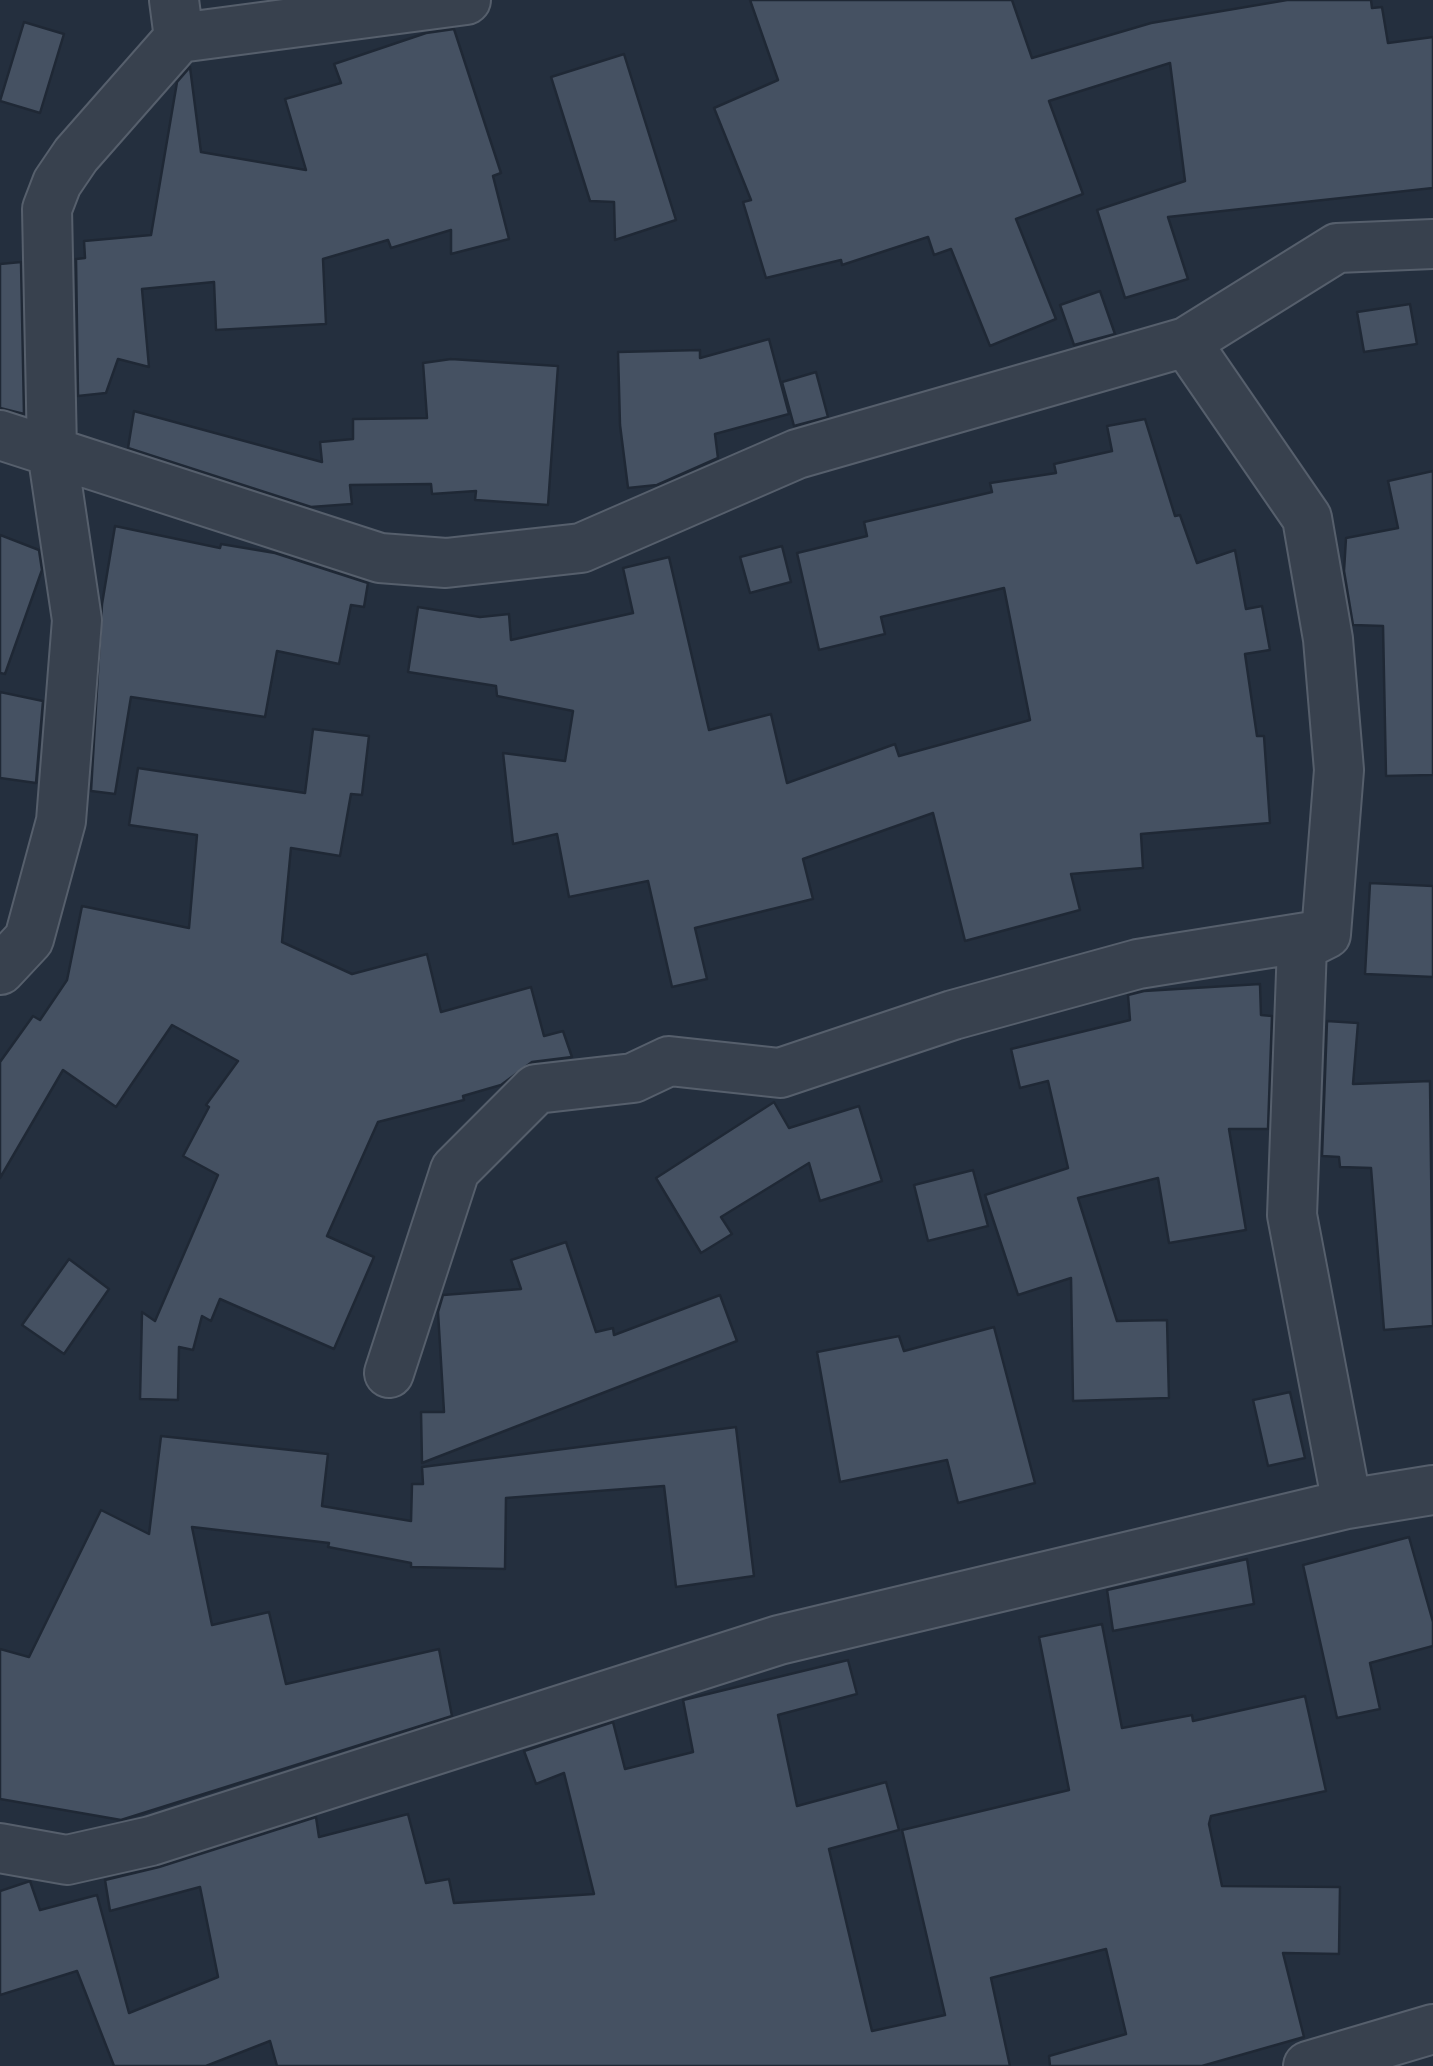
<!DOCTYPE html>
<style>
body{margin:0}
canvas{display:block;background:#242f3e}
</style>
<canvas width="1433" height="2066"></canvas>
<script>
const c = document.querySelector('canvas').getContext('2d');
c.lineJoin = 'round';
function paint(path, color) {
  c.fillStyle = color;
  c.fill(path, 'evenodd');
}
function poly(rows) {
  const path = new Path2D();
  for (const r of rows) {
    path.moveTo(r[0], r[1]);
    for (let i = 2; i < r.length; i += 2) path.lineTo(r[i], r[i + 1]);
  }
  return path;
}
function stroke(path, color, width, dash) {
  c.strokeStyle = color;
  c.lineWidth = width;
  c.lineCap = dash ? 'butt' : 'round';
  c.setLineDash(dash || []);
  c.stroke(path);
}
const building = poly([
 [750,0,1012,0,1032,58,1151,23,1287,0,1371,0,1372,8,1382,7,1388,43,1433,37,1433,188,1168,217,1188,279,1125,298,1097,210,1185,181,1170,63,1049,101,1083,194,1016,219,1056,319,990,346,951,249,934,255,928,237,842,265,841,260,766,278,743,202,751,200,714,108,778,80,750,0],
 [24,22,64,34,40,113,0,101,24,22],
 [454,29,501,173,493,176,509,239,451,254,451,230,391,248,388,240,323,259,326,324,216,330,214,282,142,289,149,367,118,359,106,393,78,396,76,259,85,258,84,241,151,235,177,82,190,67,201,152,306,170,285,99,341,83,334,64,426,33,454,29],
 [624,54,676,220,615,240,614,202,590,201,551,77,624,54],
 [21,262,24,414,0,408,0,264,21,262],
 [1100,291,1115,334,1074,345,1060,305,1100,291],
 [1410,304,1417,344,1364,352,1357,312,1410,304],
 [769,339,789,414,715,434,718,458,657,485,628,488,620,425,618,352,700,350,700,358,769,339],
 [451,359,558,366,548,505,475,500,476,491,432,494,431,484,350,485,352,504,311,507,128,448,134,411,322,462,320,442,353,439,353,419,427,418,423,363,451,359],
 [816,372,828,417,794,426,782,382,816,372],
 [1145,419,1175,516,1180,515,1197,563,1235,550,1246,609,1262,606,1270,650,1245,654,1257,736,1264,736,1270,823,1141,834,1143,868,1071,874,1080,910,965,941,933,813,803,859,813,899,695,928,707,979,672,987,648,881,569,897,557,834,513,844,503,753,565,761,573,711,497,696,496,686,408,672,418,607,480,617,509,614,511,640,633,613,623,568,669,557,709,730,771,714,787,783,895,744,899,756,1030,720,1004,588,881,617,885,634,819,650,797,553,867,536,864,522,992,492,990,483,1056,473,1054,464,1112,451,1107,426,1145,419],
 [1433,471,1433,775,1386,776,1383,626,1353,625,1344,571,1346,538,1398,528,1388,481,1433,471],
 [115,526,220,548,221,544,275,553,368,583,364,607,351,605,339,664,277,651,265,717,131,697,115,794,91,791,102,604,115,526],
 [0,535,39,550,42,570,5,674,0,673,0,535],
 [782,546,791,582,750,593,740,557,782,546],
 [0,692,43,701,36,783,0,778,0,692],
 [313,729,369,736,362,795,351,794,340,856,291,848,282,942,352,974,427,954,441,1012,531,987,544,1036,563,1031,572,1057,532,1062,501,1085,463,1096,464,1100,378,1122,327,1236,374,1257,334,1349,220,1299,211,1321,202,1316,193,1350,179,1347,178,1400,140,1399,142,1312,155,1321,218,1175,183,1156,209,1107,206,1105,238,1061,172,1025,116,1107,63,1070,0,1178,0,1062,33,1016,40,1020,67,980,82,906,189,928,197,835,129,825,138,768,305,793,313,729],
 [1370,883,1433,886,1433,977,1365,974,1370,883],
 [1260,984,1261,1015,1272,1016,1268,1129,1229,1129,1246,1230,1169,1243,1158,1178,1078,1198,1117,1321,1167,1320,1169,1398,1073,1401,1071,1278,1018,1295,985,1195,1068,1168,1048,1081,1020,1088,1011,1049,1130,1020,1128,995,1144,991,1260,984],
 [1327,1021,1358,1023,1353,1084,1430,1081,1433,1326,1384,1330,1371,1168,1340,1167,1339,1157,1322,1156,1327,1021],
 [774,1102,789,1128,859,1106,882,1181,820,1201,809,1163,721,1217,732,1234,701,1253,656,1178,774,1102],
 [973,1170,988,1226,928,1241,914,1185,973,1170],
 [566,1242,596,1332,613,1328,614,1335,720,1295,737,1341,422,1463,421,1412,444,1412,438,1312,443,1295,521,1289,511,1260,566,1242],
 [69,1259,109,1289,64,1354,22,1325,69,1259],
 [994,1327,1035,1483,958,1503,947,1460,840,1482,817,1352,899,1336,904,1351,994,1327],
 [1290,1392,1305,1458,1268,1466,1253,1400,1290,1392],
 [736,1427,754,1576,676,1587,664,1486,506,1498,505,1569,411,1567,411,1563,328,1547,329,1543,192,1527,212,1625,269,1612,286,1684,439,1649,452,1716,121,1820,0,1799,0,1649,29,1657,101,1510,149,1534,161,1436,328,1454,322,1506,411,1521,412,1484,423,1484,422,1467,736,1427],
 [1409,1537,1433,1622,1433,1646,1370,1663,1380,1709,1337,1718,1303,1565,1409,1537],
 [1247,1559,1254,1604,1113,1631,1107,1590,1247,1559],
 [1102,1624,1122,1728,1192,1715,1193,1721,1305,1696,1326,1791,1211,1816,1209,1824,1222,1886,1340,1887,1339,1954,1283,1953,1304,2037,1202,2066,1050,2066,1049,2056,1126,2034,1106,1949,991,1978,1010,2066,277,2066,270,2041,206,2066,114,2066,77,1971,0,1995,0,1891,30,1881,40,1910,97,1895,129,2013,218,1977,200,1887,110,1911,105,1880,159,1867,316,1817,319,1837,408,1814,426,1883,449,1879,454,1903,594,1894,564,1773,536,1784,524,1751,613,1722,625,1769,693,1752,683,1700,848,1660,857,1694,778,1715,797,1806,886,1782,899,1830,829,1849,872,2031,945,2015,902,1830,1069,1790,1039,1637,1102,1624]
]);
paint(building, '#455162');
stroke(building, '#1f2835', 2.5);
const street = poly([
 [179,38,466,0],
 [1186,342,1307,518,1328,639,1339,770,1326,934,1302,946,1292,1215,1347,1504],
 [0,435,380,558,446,563,581,548,797,454,1186,342,1337,248,1433,244],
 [0,970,29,939,61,821,77,620,52,451,47,209,57,183,76,155,179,38,174,0],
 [389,1373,455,1170,536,1089,633,1078,669,1061,780,1073,953,1015,1138,964,1326,934],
 [0,1848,67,1860,151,1841,779,1640,1347,1504,1433,1490],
 [1308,2066,1433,2029]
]);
stroke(street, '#565f6c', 52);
stroke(street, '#38414e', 48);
</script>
